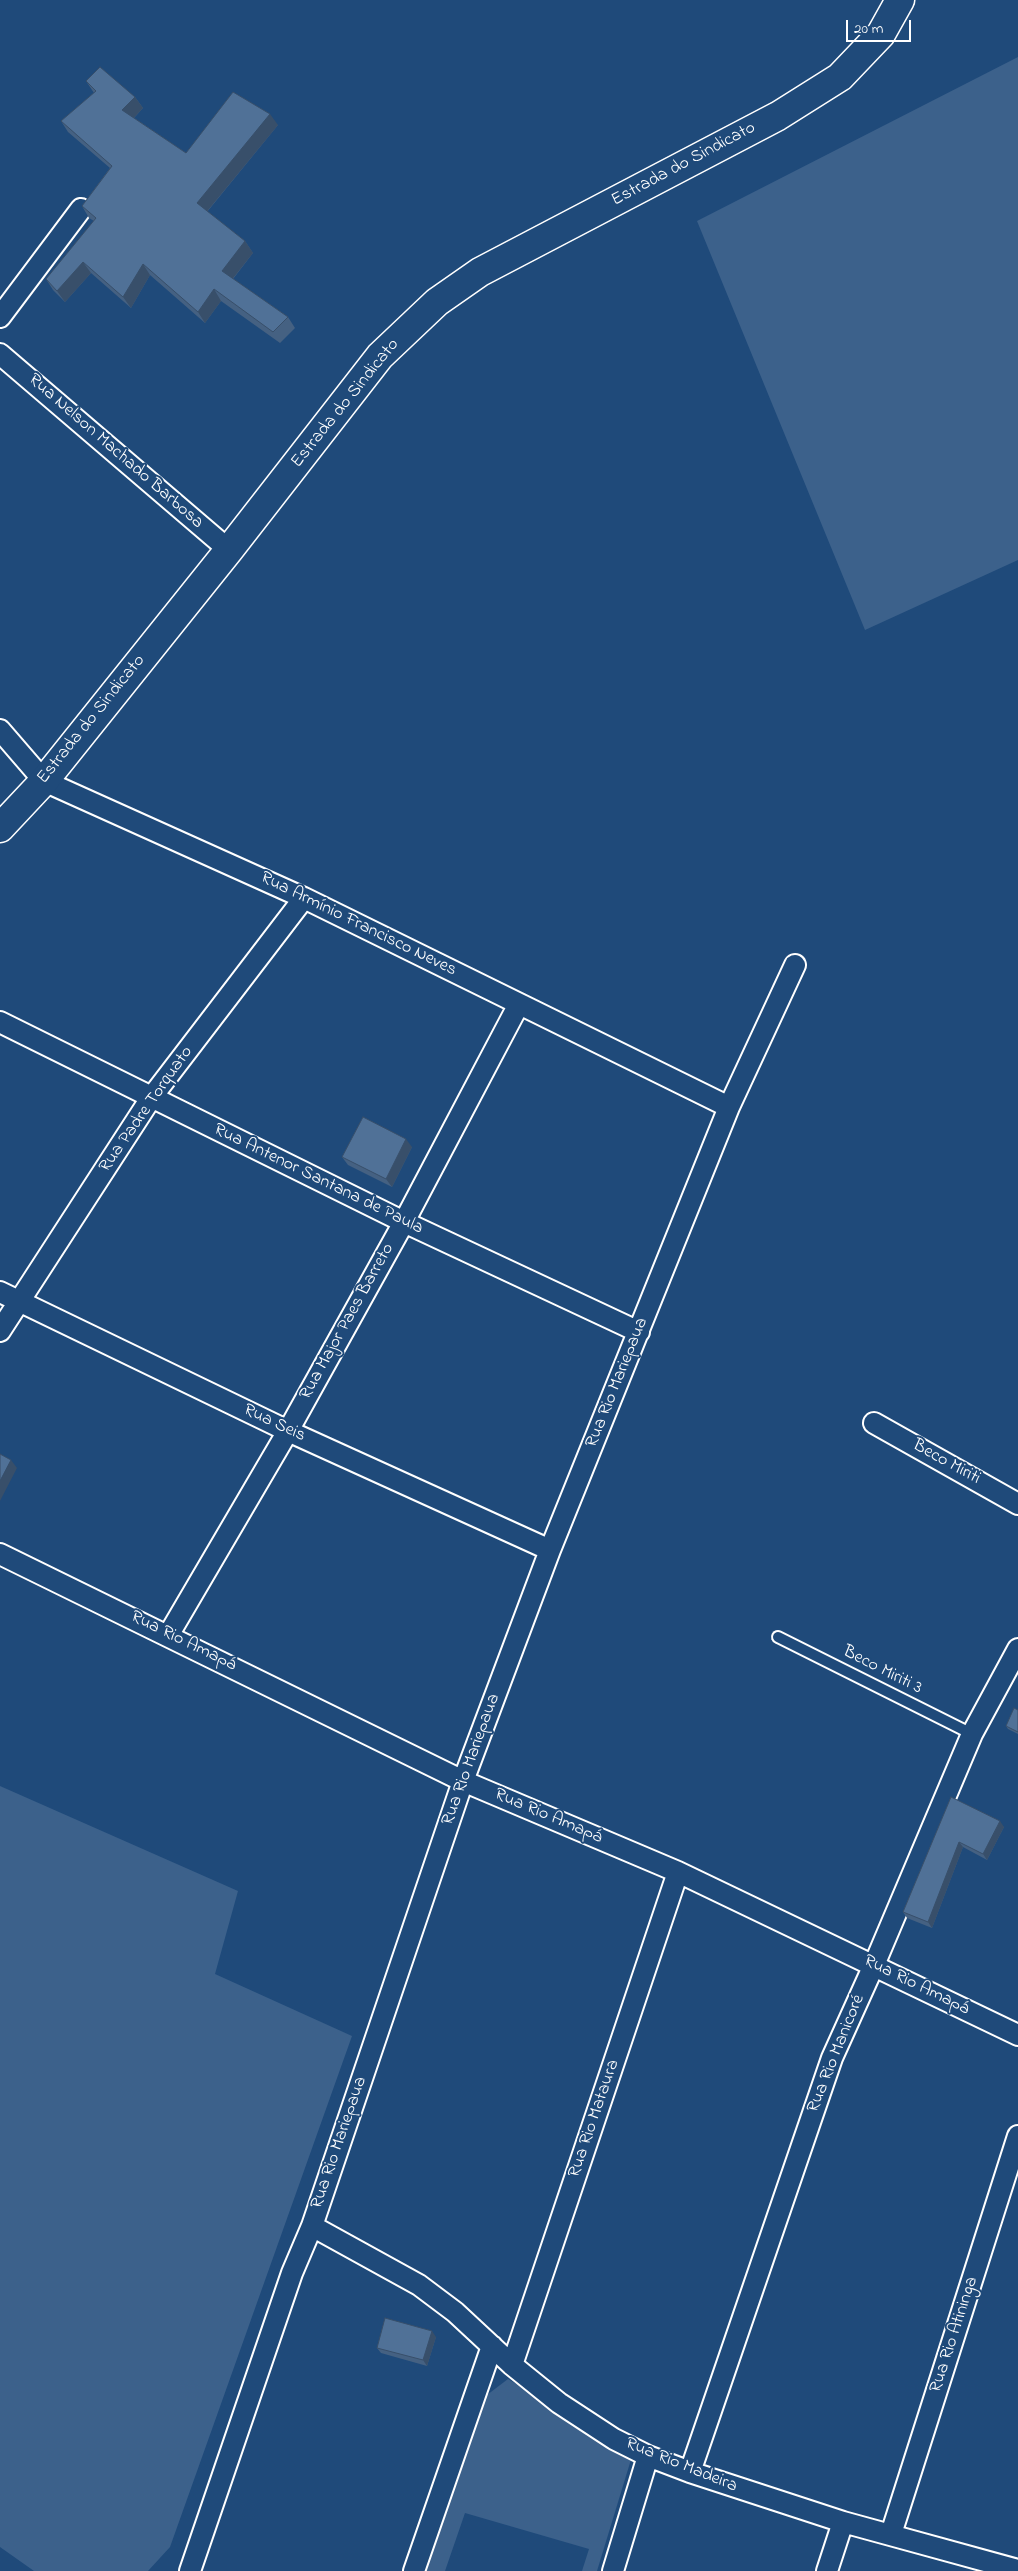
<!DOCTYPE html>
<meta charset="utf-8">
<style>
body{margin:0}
#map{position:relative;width:1018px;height:2571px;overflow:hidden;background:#1f4a7a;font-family:"Indie Flower",sans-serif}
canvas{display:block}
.scale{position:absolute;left:846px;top:20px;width:65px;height:22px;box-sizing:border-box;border:2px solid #fff;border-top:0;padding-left:6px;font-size:15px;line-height:18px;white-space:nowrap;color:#fff;-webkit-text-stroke:4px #1f4a7a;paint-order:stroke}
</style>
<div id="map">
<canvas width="1018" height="2571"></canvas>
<div class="scale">20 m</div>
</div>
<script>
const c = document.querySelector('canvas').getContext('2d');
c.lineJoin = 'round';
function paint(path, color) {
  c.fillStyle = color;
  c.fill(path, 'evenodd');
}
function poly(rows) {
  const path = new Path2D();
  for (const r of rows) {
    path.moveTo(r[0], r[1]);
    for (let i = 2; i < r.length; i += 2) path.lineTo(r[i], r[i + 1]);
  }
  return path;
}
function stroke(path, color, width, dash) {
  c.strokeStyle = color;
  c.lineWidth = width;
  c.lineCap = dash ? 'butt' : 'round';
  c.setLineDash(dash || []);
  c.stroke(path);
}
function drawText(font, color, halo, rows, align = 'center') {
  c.font = font + ' "Indie Flower",sans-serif';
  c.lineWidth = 4;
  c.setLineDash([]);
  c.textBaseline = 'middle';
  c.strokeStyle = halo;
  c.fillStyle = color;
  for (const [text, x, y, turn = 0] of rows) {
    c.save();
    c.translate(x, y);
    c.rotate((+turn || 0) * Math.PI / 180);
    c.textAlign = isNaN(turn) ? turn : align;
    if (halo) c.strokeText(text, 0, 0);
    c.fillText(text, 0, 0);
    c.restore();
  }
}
paint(poly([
 [1018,57,1018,560,865,630,697,221],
 [0,1786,238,1891,215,1974,352,2036,170,2547,148,2571,34,2571,0,2547],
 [508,2379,633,2453,597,2571,582,2571,589,2549,465,2513,445,2571,423,2571,483,2398]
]), '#3c618b');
const lane = poly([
 [778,1637,972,1734]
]);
const street = poly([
 [0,317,81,209],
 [0,354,229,550],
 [0,730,44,781,304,898,729,1107],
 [0,1022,404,1222,639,1332],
 [0,1292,288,1431,550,1550],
 [0,1331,151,1098,304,898],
 [874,1423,1018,1504],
 [0,1554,463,1781,678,1872,1018,2035],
 [169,1634,288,1431,404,1222,519,1004],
 [312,2226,419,2285,455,2312,512,2365,559,2403,614,2439,648,2456,690,2472,843,2522,1018,2570],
 [512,2365,678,1872],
 [690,2472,832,2058,874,1965,972,1734,1018,1649],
 [891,2534,1018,2136],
 [190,2571,292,2273,312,2226,463,1781,550,1550,729,1107,795,965],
 [414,2571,492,2346],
 [613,2571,648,2456],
 [827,2571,843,2522]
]);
const secondary = poly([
 [0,828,44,781,229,550,380,356,437,302,480,272,778,116,840,77,881,34,900,0]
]);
stroke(lane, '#fff', 14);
stroke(street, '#fff', 24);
stroke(secondary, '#fff', 31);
stroke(lane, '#1f4a7a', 10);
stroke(street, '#1f4a7a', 20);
stroke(secondary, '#1f4a7a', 28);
paint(poly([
 [86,81,135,97,143,108,134,118,186,153,278,125,207,212,245,241,253,253,233,279,288,317,295,328,280,343,221,301,205,323,150,275,131,308,91,273,65,302,53,290,46,279,94,221,89,218,82,206,110,168,68,132,61,121,94,93],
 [412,1147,392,1187,348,1165,342,1157],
 [1018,1710,1018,1734,1008,1729,1006,1726],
 [951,1797,1004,1827,987,1860,963,1847,932,1928,907,1918,903,1912],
 [436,2337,427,2366,381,2353,377,2348]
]), '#456182');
paint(poly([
 [135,97,143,108,130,122,122,110],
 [270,114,278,125,204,215,197,203],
 [245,241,253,253,230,282,222,271],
 [83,262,91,273,65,302,57,291],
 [143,264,150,275,131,308,123,297],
 [214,289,221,301,205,323,198,312],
 [406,1139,412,1147,392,1187,386,1179],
 [11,1460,17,1468,0,1501,0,1481],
 [1000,1821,1004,1827,987,1860,983,1854],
 [959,1842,963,1847,932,1928,928,1922],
 [432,2331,436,2337,427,2366,423,2360]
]), '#384f6a');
const building = poly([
 [100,67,135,97,122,110,186,153,233,92,270,114,197,203,245,241,222,271,288,317,273,332,214,289,198,312,143,264,123,297,83,262,57,291,46,279,96,218,82,206,112,166,61,121,96,91,86,81,100,67],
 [363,1117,406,1139,386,1179,342,1157,363,1117],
 [0,1454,11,1460,0,1481,0,1454],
 [1014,1708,1018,1710,1018,1732,1006,1726,1014,1708],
 [951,1797,1000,1821,983,1854,959,1842,928,1922,903,1912,951,1797],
 [385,2318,432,2331,423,2360,377,2348,385,2318]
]);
paint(building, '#507197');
stroke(building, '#384f6a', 1);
drawText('18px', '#fff', '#1f4a7a', [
 ["Estrada do Sindicato",684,165,-28],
 ["Estrada do Sindicato",346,404,-51],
 ["Rua Nelson Machado Barbosa",115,452,41],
 ["Estrada do Sindicato",92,720,-51],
 ["Rua Armínio Francisco Neves",358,925,26],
 ["Rua Padre Torquato",147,1110,-55],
 ["Rua Antenor Santana de Paula",318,1180,26],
 ["Rua Major Paes Barreto",348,1322,-61],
 ["Rua Rio Mariepaua",618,1383,-68],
 ["Rua Seis",274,1424,25],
 ["Beco Miriti",946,1463,29],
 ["Rua Rio Amapá",183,1642,26],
 ["Beco Miriti 3",882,1671,27],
 ["Rua Rio Mariepaua",472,1760,-70],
 ["Rua Rio Amapá",548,1817,23],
 ["Rua Rio Amapá",916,1986,26],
 ["Rua Rio Manicoré",837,2054,-68],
 ["Rua Rio Mataura",595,2119,-71],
 ["Rua Rio Mariepaua",340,2143,-71],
 ["Rua Rio Atininga",955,2335,-72],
 ["Rua Rio Madeira",681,2466,22]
]);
</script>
